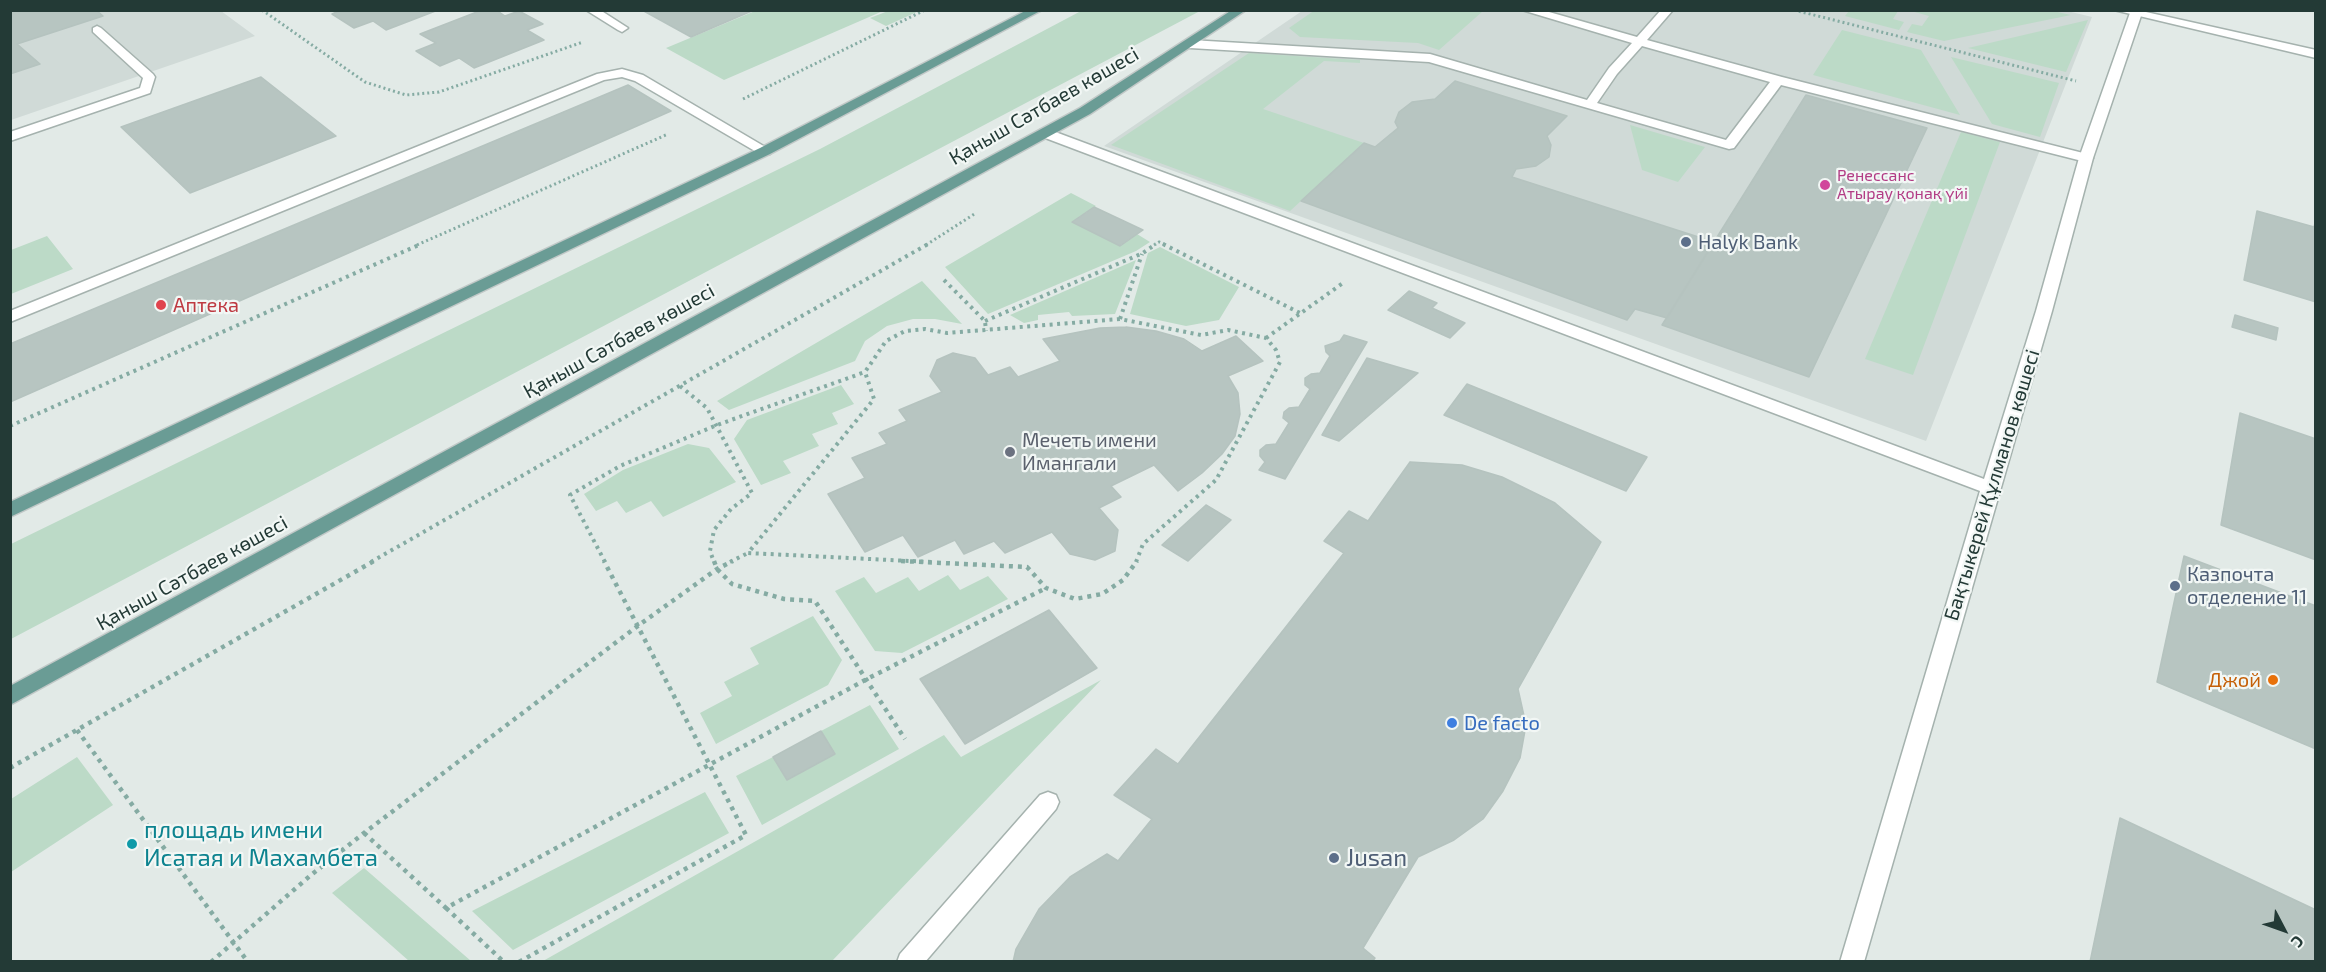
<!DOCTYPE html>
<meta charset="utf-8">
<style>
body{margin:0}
#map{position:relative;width:2326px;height:972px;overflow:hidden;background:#e2eae7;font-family:"Exo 2",sans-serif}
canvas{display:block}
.frame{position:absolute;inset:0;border:12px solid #233a36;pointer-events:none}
.north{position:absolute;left:2254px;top:900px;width:60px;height:60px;-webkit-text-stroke:4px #f2f7f5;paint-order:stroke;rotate:131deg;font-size:16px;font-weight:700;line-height:24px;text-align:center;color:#233a36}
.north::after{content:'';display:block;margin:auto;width:21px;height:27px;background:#233a36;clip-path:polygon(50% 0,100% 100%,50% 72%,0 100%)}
</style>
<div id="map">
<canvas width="2326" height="972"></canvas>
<div class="frame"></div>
<div class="north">С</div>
</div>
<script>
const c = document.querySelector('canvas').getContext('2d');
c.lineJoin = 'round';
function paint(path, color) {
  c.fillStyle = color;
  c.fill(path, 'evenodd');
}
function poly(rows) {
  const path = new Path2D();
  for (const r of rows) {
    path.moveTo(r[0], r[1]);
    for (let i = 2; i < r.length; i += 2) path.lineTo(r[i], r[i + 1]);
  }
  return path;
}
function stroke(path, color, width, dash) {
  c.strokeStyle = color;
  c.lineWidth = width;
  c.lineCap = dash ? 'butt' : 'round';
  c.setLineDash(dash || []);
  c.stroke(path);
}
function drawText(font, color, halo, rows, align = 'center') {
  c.font = font + ' "Exo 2",sans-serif';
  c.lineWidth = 4.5;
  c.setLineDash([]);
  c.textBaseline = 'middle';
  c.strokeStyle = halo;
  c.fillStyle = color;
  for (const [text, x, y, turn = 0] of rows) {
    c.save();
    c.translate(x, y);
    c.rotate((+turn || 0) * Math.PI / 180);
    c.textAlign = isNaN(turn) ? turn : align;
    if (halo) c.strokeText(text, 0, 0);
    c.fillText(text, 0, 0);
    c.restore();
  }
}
paint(poly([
 [2063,10,2092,17,1926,441,1104,146,1302,11],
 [10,11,221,11,255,36,11,120]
]), '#d0dad7');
paint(poly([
 [1315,10,1483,10,1483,11,1439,50,1418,43,1300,37,1289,28],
 [755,11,755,10,883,11,724,80,666,48],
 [888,11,888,10,919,11,886,26,870,18],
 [1081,11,1200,11,11,639,11,544,820,149],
 [1849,11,1898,11,1893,19,1904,22,1899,30,1845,16],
 [2053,11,2071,15,1944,41,1907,32,1912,24,1922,26,1929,16,1911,11],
 [2088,20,2066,72,1968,48],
 [1842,30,1921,50,1960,115,1813,75],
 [1249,53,1360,60,1360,63,1324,61,1263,109,1364,143,1290,211,1111,145],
 [1951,57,2059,83,2040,137,1992,124],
 [1630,125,1705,147,1678,182,1642,170],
 [1961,132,2000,142,1913,375,1865,359],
 [1071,193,1096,206,1072,222,1120,246,1137,234,1150,242,1136,251,988,314,945,267],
 [47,236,73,269,11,294,11,250],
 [1160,247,1239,287,1219,320,1186,326,1130,314,1148,253],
 [1136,260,1115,314,1072,316,1069,312,1038,315,1038,320,1024,323,1010,315],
 [922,281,962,324,935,319,913,319,887,326,865,341,855,361,729,410,717,401],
 [841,385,854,404,832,413,838,424,812,434,819,446,783,461,791,473,761,485,734,439,747,420],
 [688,444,709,448,736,482,663,517,651,501,626,513,617,501,596,511,584,494,623,470],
 [948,575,960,590,988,576,1008,599,902,653,875,651,835,591,864,577,876,593,908,577,919,591],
 [813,616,842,660,828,685,716,744,700,713,732,696,724,682,759,664,750,648],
 [1101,680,832,961,543,961,944,735,961,757],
 [870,705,899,749,762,825,736,776,773,757,787,780,835,754,821,731],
 [77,757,113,805,11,872,11,799],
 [705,792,729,833,513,950,472,911],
 [364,868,433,928,471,961,409,961,332,893]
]), '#bcdac7');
const building = poly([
 [10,10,96,10,103,16,17,44,40,64,10,74,10,10],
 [341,10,438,10,386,30,373,21,354,28,332,14,341,10],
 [482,10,496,10,505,16,519,11,543,24,527,30,544,40,474,68,459,58,440,66,416,51,436,43,420,34,482,10],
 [642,10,754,10,691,37,642,10],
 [261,77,336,136,190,193,121,127,261,77],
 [1455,81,1567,116,1547,136,1551,145,1549,157,1536,166,1516,169,1512,177,1714,242,1667,318,1635,309,1627,320,1301,201,1364,143,1375,147,1398,128,1395,122,1399,112,1412,102,1435,99,1455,81],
 [628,85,671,111,10,402,10,344,628,85],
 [1806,95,1927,128,1809,377,1662,325,1806,95],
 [1094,207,1143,230,1120,246,1072,222,1094,207],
 [2257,211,2314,227,2316,220,2316,302,2244,280,2257,211],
 [1409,291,1437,303,1432,308,1465,323,1450,338,1388,310,1409,291],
 [2235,315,2278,328,2276,340,2232,327,2235,315],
 [1126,327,1156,331,1184,339,1202,351,1236,336,1263,361,1228,376,1238,393,1240,414,1235,436,1222,454,1202,473,1178,491,1154,465,1111,486,1121,497,1099,508,1118,530,1115,551,1095,560,1070,554,1052,532,1005,553,994,541,964,554,955,540,918,557,903,535,865,552,828,494,865,478,852,458,887,444,879,433,907,421,899,410,942,392,930,376,937,360,953,353,975,358,988,375,1010,367,1018,377,1060,361,1043,339,1100,328,1126,327],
 [1344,335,1367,342,1285,479,1259,470,1265,462,1260,456,1260,450,1266,445,1276,444,1289,423,1283,418,1284,412,1289,408,1299,407,1310,389,1305,385,1305,378,1311,374,1320,373,1330,356,1326,352,1325,346,1340,341,1344,335],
 [1367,358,1418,373,1339,441,1322,435,1367,358],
 [1467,384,1647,457,1626,491,1444,415,1467,384],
 [2240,413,2316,439,2316,560,2221,525,2240,413],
 [1410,462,1462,465,1502,477,1555,503,1601,542,1518,689,1526,725,1520,758,1503,791,1483,819,1454,840,1418,857,1363,948,1375,958,1372,962,1013,962,1016,949,1039,909,1070,877,1107,854,1118,861,1152,819,1114,795,1156,749,1178,764,1344,553,1324,541,1349,511,1368,521,1410,462],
 [1206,505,1231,520,1188,561,1162,545,1206,505],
 [2184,556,2316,606,2316,749,2157,682,2184,556],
 [1049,610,1097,668,965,744,920,679,1049,610],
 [821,731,835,754,787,780,773,757,821,731],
 [2120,818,2316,910,2316,962,2090,962,2120,818]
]);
paint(building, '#b7c5c1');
stroke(building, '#b5c3bf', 1.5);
const service = poly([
 [586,10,600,10,628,28,622,32,618,30,586,10],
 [1522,10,1542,10,1637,37,1661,10,1673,10,1647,40,1782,77,2091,155,2093,158,2086,162,1781,85,1734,148,1729,149,1429,62,1190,48,1184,44,1190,40,1430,54,1587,100,1609,68,1632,43,1522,10],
 [1642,46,1770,82,1726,140,1597,103,1617,74,1642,46],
 [97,26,101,28,153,74,155,77,150,93,10,141,10,132,140,88,143,78,93,32,93,28,97,26],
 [622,69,643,75,772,151,770,154,760,154,635,81,622,77,604,80,10,322,10,311,597,74,622,69],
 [1048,792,1056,795,1059,802,1056,809,925,962,897,962,900,954,1040,795,1048,792]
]);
const minor = poly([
 [2131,10,2143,10,2093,158,2052,311,1864,962,1840,962,1980,491,1040,136,1038,133,1040,130,1050,130,1984,479,2036,311,2079,158,2131,10]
]);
const tertiary = poly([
 [2114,10,2137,10,2316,50,2316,58,2114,10]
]);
const primary = poly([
 [1027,10,1042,10,770,154,10,517,10,502,760,148,1027,10],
 [1232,10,1246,10,1090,114,10,705,10,686,1080,108,1232,10]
]);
stroke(service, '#a5b2ae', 3);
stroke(minor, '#a5b2ae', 3);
stroke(tertiary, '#a5b2ae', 3);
stroke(primary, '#c1c8c7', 3);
stroke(poly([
 [262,10,365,82,406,95,439,92,583,42],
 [1794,10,2076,81],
 [743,99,925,10],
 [417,245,668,134],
 [926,245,976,213],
 [1154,245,1159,242,1166,245]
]), '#85aba3', 3, [2, 3]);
stroke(poly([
 [1163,244,1302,314],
 [944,280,985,321,986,331],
 [1120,319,1142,254],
 [985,321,1143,253,1156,244],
 [1266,338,1343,283],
 [680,386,707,408,752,493,731,509,714,530,710,551,714,562],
 [10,426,421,244],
 [371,562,928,244],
 [605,562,570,495,620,466,717,425,865,372],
 [730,562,748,553],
 [931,562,748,553,874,399,865,372,886,341,905,331,925,329,947,333,1120,319,1201,335,1228,330,1266,338],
 [1136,562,1143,544,1216,480,1280,362,1276,350,1266,338]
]), '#85aba3', 4, [3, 4.5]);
stroke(poly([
 [714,561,717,569,732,584,784,599,815,601,905,739],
 [901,561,1027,567,1046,588,1075,599,1102,594,1123,580,1137,561],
 [77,730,248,962],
 [10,768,374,561],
 [364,833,446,908,867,679,1046,588],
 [446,908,504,962],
 [211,962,311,875,364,833,639,625,717,569,733,561],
 [519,962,746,835,604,561]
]), '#85aba3', 4.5, [4, 5]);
paint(service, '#fff');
paint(minor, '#fff');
paint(tertiary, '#fff');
paint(primary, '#6a9c95');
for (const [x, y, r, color] of [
 [1825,185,6,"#d1479c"],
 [1686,242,6,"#5c6f8a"],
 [161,305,6,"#e0444e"],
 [1010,452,6,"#6b7280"],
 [2175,586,6,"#5c6f8a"],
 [2273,680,6,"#e8710a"],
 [1452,723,6,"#3f7fe0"],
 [132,844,6,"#0f9aa8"],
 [1334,858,6,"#5c6f8a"]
]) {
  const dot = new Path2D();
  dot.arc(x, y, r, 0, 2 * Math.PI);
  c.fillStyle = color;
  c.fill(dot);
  stroke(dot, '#f2f7f5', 2);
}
drawText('16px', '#b23c85', '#f2f7f5', [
 ["Ренессанс",1837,176],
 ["Атырау қонақ үйі",1837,194]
], 'left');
drawText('20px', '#233a36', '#f2f7f5', [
 ["Қаныш Сәтбаев көшесі",1044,106,-30],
 ["Қаныш Сәтбаев көшесі",619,341,-29],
 ["Бақтыкерей Құлманов көшесі",1992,485,-73],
 ["Қаныш Сәтбаев көшесі",192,573,-29]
]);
drawText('20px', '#4e5e75', '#f2f7f5', [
 ["Halyk Bank",1698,242],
 ["Казпочта",2187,574],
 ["отделение 11",2187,597]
], 'left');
drawText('20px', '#be3a42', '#f2f7f5', [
 ["Аптека",173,305]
], 'left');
drawText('20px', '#5b616d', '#f2f7f5', [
 ["Мечеть имени",1022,440],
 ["Имангали",1022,463]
], 'left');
drawText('20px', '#c56008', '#f2f7f5', [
 ["Джой",2261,680]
], 'right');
drawText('20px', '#366cbe', '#f2f7f5', [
 ["De facto",1464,723]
], 'left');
drawText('24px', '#0d838f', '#f2f7f5', [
 ["площадь имени",144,830],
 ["Исатая и Махамбета",144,858]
], 'left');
drawText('24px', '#4e5e75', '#f2f7f5', [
 ["Jusan",1346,858]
], 'left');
</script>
